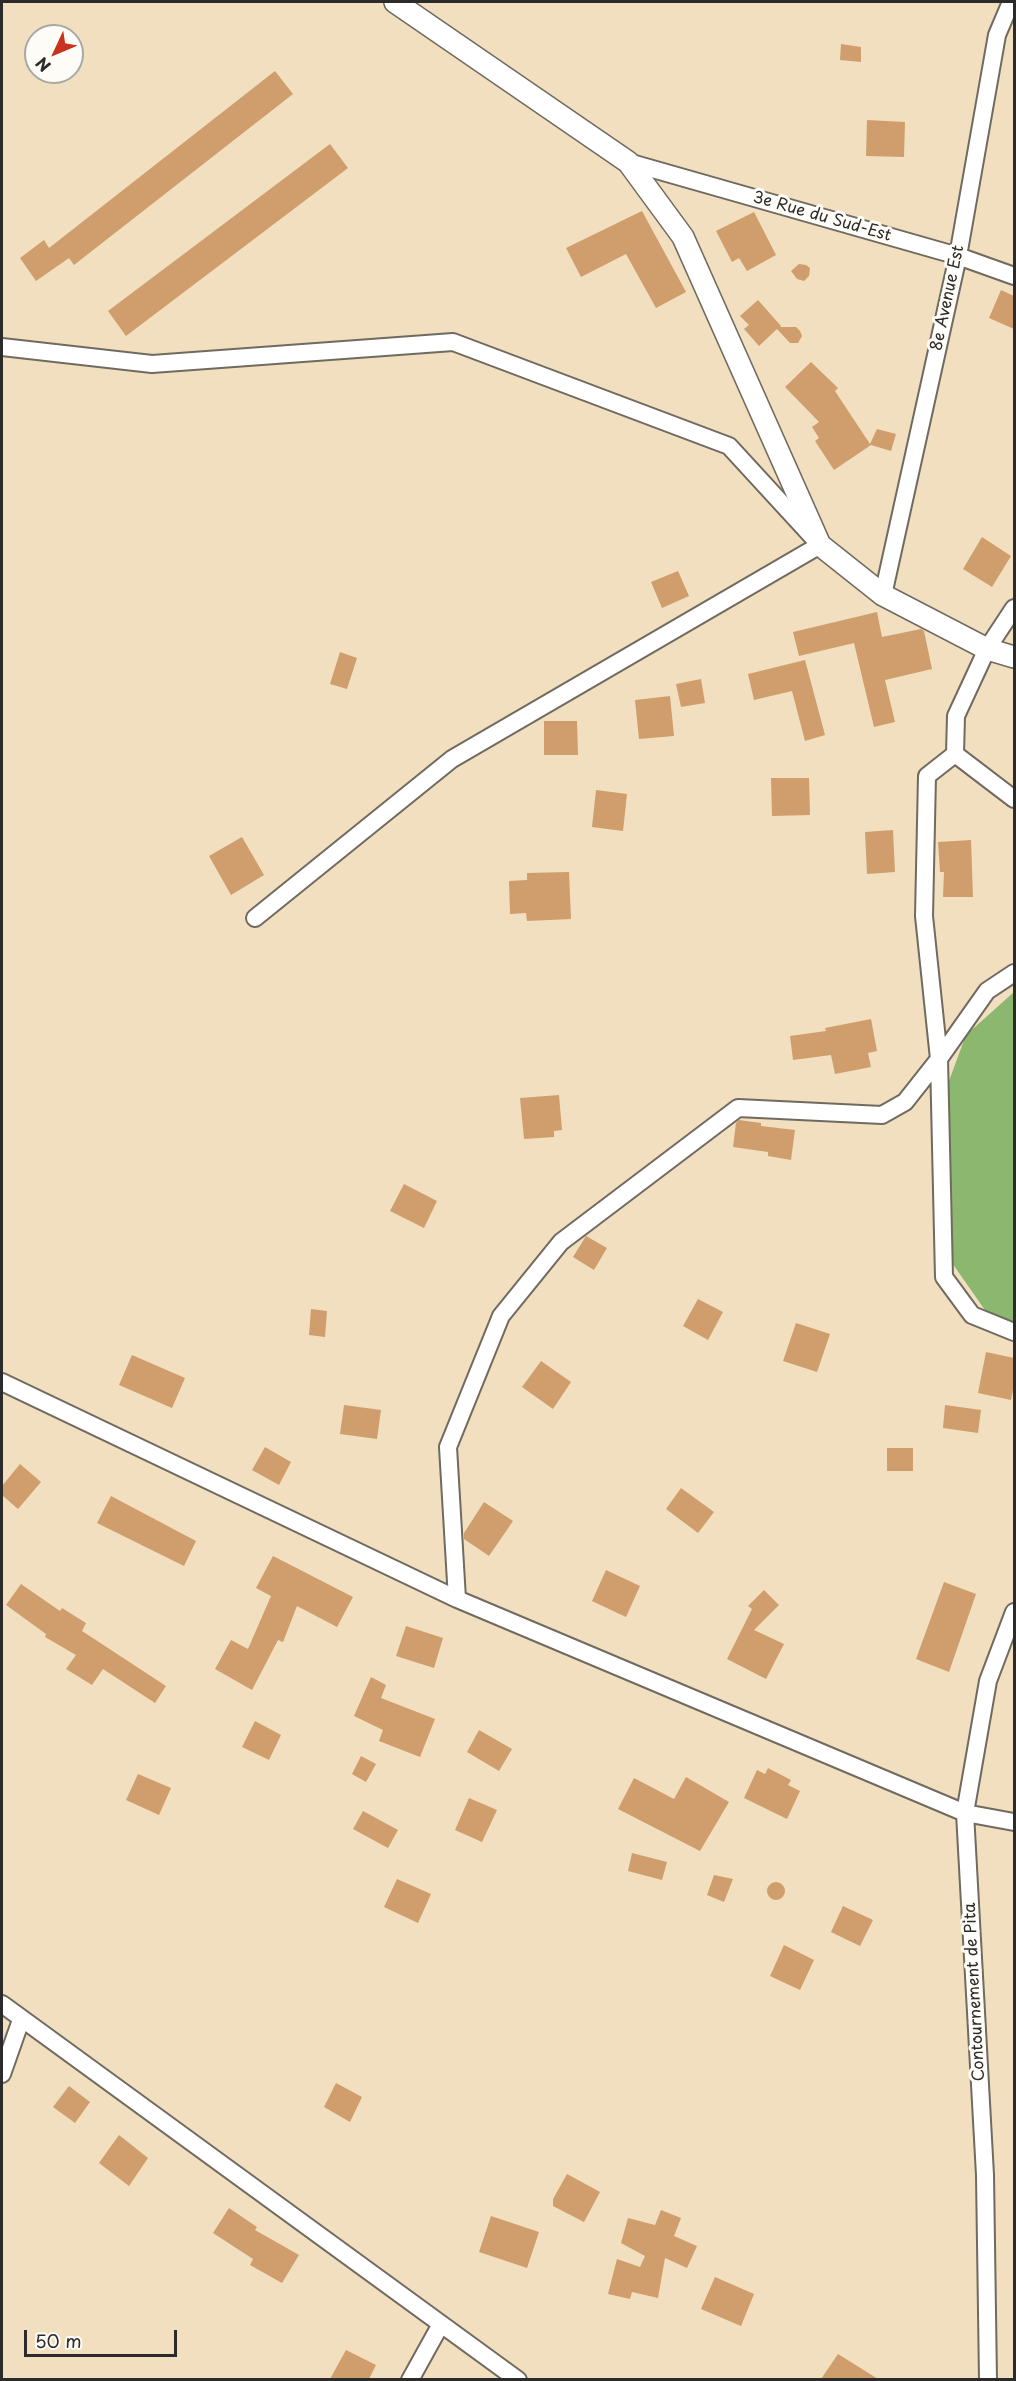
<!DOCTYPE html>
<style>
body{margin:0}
#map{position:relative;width:1016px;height:2381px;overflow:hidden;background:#f1dfc0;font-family:"Playpen Sans",sans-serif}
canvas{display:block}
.frame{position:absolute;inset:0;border:3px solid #2b2b2b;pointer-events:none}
.north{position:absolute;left:24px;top:24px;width:60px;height:60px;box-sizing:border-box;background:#fdfcf7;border:2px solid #a9a8a5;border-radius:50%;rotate:226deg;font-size:16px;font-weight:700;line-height:24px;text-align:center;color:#2b2b2b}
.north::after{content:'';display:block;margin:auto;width:21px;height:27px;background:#c8321e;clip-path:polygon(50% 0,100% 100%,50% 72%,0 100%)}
.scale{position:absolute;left:24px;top:2330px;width:153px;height:27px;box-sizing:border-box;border:3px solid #2b2b2b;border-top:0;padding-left:8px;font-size:18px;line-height:21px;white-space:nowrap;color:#2b2b2b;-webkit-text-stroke:4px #fdfcf7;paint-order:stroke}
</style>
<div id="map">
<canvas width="1016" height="2381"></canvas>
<div class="frame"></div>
<div class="north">N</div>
<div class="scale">50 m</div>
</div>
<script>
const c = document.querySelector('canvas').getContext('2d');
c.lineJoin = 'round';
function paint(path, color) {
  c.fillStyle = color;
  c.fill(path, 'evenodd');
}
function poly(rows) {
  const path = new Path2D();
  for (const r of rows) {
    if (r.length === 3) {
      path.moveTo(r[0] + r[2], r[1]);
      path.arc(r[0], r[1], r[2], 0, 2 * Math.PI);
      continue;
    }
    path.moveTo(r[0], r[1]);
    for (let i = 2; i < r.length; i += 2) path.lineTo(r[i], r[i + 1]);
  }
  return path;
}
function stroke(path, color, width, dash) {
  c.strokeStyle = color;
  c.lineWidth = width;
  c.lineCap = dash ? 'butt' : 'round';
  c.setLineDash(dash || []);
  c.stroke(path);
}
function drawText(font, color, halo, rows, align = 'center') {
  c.font = font + ' "Playpen Sans",sans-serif';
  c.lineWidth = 6;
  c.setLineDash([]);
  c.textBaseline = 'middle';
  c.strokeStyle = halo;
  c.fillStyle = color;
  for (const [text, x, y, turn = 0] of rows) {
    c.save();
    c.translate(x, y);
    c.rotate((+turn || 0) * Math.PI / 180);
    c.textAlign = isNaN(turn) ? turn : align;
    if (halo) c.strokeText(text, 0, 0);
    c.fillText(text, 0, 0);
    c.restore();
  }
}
paint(poly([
 [1014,992,1014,1323,987,1313,950,1260,946,1089,966,1035]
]), '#8cb76e');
paint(poly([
 [841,44,861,47,861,62,840,60],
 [275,71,293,94,74,265,69,258,36,281,20,258,44,240,49,248],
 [867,120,905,122,904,157,866,156],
 [330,144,348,168,126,336,108,311],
 [642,211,686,292,656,308,626,254,581,277,566,248],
 [754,212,776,255,747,271,739,258,732,262,716,231],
 [799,264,806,265,810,268,809,276,804,281,797,279,791,271],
 [1001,290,1014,296,1014,329,989,318],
 [758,300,781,326,780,327,796,327,800,331,802,336,798,343,790,343,777,329,759,346,744,329,749,325,740,316],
 [811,362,838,388,835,391,870,444,877,429,896,434,891,451,871,445,834,470,815,441,819,438,812,427,819,422,785,387],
 [982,537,1011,556,992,587,963,569],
 [678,571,689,596,662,608,651,582],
 [877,612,882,637,921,629,924,631,932,669,885,680,895,722,874,727,854,643,799,656,793,632],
 [340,652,357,658,347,689,330,684],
 [805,660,825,735,805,741,792,691,754,700,748,674],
 [701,679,705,703,681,707,676,684],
 [670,696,674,736,639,739,635,700],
 [544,721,577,721,578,755,544,755],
 [771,778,809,778,810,815,772,816],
 [596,790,627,794,623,831,592,827],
 [893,830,895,872,867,874,865,832],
 [242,837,264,875,231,895,209,856],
 [971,840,973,897,943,897,944,872,940,872,938,842],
 [569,872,571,919,527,921,526,913,510,914,509,881,527,880,527,873],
 [871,1019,877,1051,868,1053,871,1067,835,1074,831,1055,793,1060,790,1036,826,1031,825,1028],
 [559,1095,562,1130,554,1131,554,1137,524,1139,520,1098],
 [739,1120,761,1123,761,1126,795,1130,791,1160,768,1156,768,1152,733,1147,736,1123],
 [404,1184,437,1201,424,1228,390,1211],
 [586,1236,607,1248,594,1270,573,1257],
 [698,1299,723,1312,708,1340,683,1326],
 [311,1309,327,1311,325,1337,309,1335],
 [796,1323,830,1334,817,1372,783,1361],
 [986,1352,1014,1358,1014,1385,1011,1400,978,1393],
 [132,1355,185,1378,172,1408,119,1385],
 [541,1361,571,1382,553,1409,522,1387],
 [344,1405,381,1410,377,1439,340,1434],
 [945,1405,981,1410,978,1433,943,1428],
 [265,1447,291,1462,279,1485,252,1470],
 [887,1448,913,1448,913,1471,887,1471],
 [20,1464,41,1482,18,1509,2,1495,2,1486],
 [681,1488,714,1512,698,1533,666,1509],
 [111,1496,196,1541,184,1566,97,1523],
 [484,1502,513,1521,489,1556,464,1539,464,1533],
 [273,1556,353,1597,337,1627,297,1606,283,1642,278,1640,252,1690,215,1669,231,1640,248,1649,271,1596,256,1588],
 [606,1570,640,1586,626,1617,592,1601],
 [944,1582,976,1594,949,1672,916,1659],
 [21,1584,60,1611,62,1608,86,1623,82,1631,166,1686,155,1703,103,1669,92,1685,66,1669,76,1655,45,1637,46,1634,6,1605],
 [764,1590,779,1605,754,1630,784,1644,766,1679,727,1659,752,1609,748,1606],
 [406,1626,443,1638,434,1668,396,1656],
 [371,1677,386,1685,381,1698,435,1719,420,1757,379,1741,383,1730,354,1716],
 [255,1721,281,1735,269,1760,242,1747],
 [479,1730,512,1749,499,1771,467,1752],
 [361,1756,376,1764,366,1782,352,1774],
 [768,1768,791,1780,788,1785,800,1791,787,1819,744,1798,757,1770,765,1774],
 [138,1774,171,1788,159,1815,126,1800],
 [686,1777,729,1802,700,1851,618,1809,634,1778,674,1799],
 [469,1798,497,1810,482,1842,455,1830],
 [363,1811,398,1830,388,1848,353,1829],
 [632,1853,667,1862,662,1880,628,1871],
 [714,1875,733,1879,724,1902,707,1895],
 [397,1879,431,1894,418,1923,384,1907],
 [776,1891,9],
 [843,1906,873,1920,860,1946,831,1932],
 [784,1945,814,1960,800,1990,770,1976],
 [336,2083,362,2097,350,2122,324,2107],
 [69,2086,90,2102,75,2123,53,2107],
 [119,2135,148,2158,129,2186,99,2163],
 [567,2174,600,2192,584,2222,553,2206,553,2199],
 [229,2208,257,2227,255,2230,299,2255,282,2283,250,2265,253,2259,213,2233],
 [661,2210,681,2218,674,2236,697,2246,687,2268,665,2258,658,2298,632,2292,630,2299,608,2294,617,2259,640,2267,645,2256,621,2243,628,2218,655,2225],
 [491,2216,539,2232,527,2268,479,2252],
 [715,2277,754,2294,741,2326,701,2309],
 [346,2350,376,2365,369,2379,330,2379],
 [838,2354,878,2379,821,2379]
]), '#cf9e6c');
const minor = poly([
 [628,162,958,256,1014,276],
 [2,347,152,364,453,342,729,446,820,545,452,759,255,918],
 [883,595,958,256,997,35,1011,2],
 [1014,608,987,649,956,716,955,754,1014,799],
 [955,754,927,776,924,916,939,1059,944,1277,972,1315,1014,1332],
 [2,1382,457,1599,965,1813,1014,1822],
 [457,1599,448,1447,501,1316,561,1242,738,1108,882,1115,905,1102,939,1059,987,991,1014,973],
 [2,2004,518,2380],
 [2,2074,21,2020],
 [410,2380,441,2324],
 [988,2380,985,2175,965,1813,988,1681,1014,1612]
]);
const tertiary = poly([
 [395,2,628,162,683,237,820,545,883,595,987,649,1014,657]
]);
stroke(minor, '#706a5f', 20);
stroke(tertiary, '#706a5f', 24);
stroke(minor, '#fff', 16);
stroke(tertiary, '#fff', 21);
drawText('16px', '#2b2b2b', '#fdfcf7', [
 ["3e Rue du Sud-Est",822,217,16],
 ["8e Avenue Est",948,298,-78],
 ["Contournement de Pita",975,1992,-93]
]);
</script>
